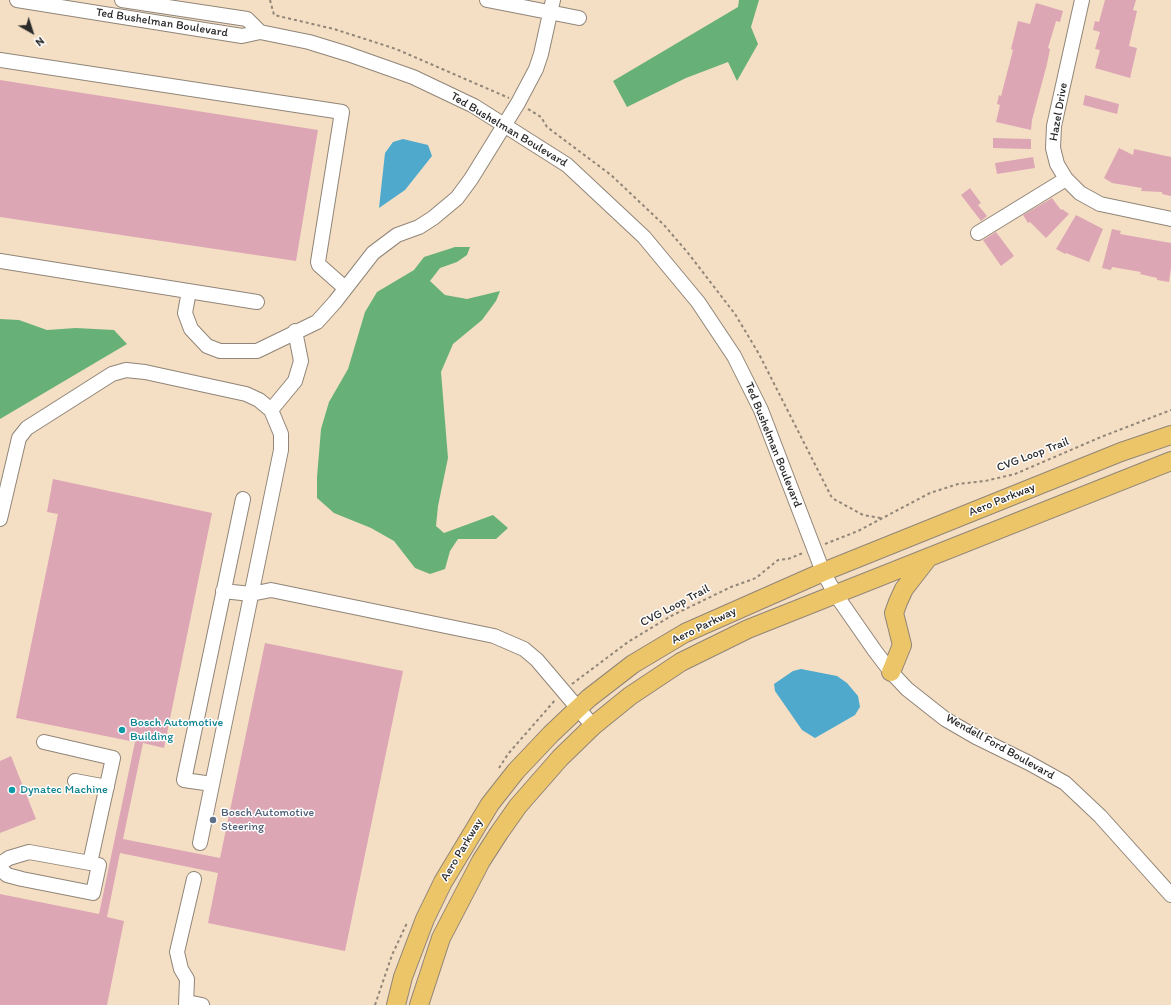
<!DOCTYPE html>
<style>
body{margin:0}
#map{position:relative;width:1171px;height:1005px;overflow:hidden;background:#f5dfc4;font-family:Itim,sans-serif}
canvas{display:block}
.north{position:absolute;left:12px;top:12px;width:40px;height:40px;-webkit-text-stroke:3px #fff;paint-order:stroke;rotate:141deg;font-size:11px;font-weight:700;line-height:16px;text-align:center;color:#2b2b2b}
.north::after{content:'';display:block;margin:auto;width:14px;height:18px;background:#2b2b2b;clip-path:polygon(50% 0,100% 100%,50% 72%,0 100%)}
</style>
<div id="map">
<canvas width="1171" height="1005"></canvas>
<div class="north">N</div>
</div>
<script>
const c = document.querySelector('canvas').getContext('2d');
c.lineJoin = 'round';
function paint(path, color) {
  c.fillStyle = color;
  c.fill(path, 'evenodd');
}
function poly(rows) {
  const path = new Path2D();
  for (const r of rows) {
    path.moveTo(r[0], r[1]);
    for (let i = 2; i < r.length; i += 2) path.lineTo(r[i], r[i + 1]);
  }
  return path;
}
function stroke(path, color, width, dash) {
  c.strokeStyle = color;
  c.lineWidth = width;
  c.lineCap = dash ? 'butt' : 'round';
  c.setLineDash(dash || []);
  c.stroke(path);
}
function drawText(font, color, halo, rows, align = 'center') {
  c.font = font + ' Itim,sans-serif';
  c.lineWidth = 3;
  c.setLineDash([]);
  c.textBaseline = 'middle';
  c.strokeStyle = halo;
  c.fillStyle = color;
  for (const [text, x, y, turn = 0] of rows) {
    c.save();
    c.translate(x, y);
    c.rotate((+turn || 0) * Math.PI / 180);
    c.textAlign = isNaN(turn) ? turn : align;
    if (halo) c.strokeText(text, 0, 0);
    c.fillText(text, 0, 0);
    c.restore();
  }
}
paint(poly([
 [739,0,759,0,751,27,758,44,737,81,728,62,686,78,627,107,613,81,738,7],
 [455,247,470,247,467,255,457,262,440,268,430,281,445,295,467,299,500,291,496,301,482,320,453,344,441,372,448,458,438,506,436,526,444,533,493,515,508,528,496,539,458,539,450,551,445,569,430,574,415,568,394,541,371,528,334,513,317,498,317,477,321,429,329,402,348,369,365,312,377,292,414,270,424,257],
 [0,319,19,320,47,330,76,328,114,330,127,344,0,419]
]), '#67b179');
paint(poly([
 [403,139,428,145,432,156,405,190,379,208,385,153,393,142],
 [801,669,837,676,847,683,858,696,860,707,855,715,815,738,802,730,775,691,774,684,793,671]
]), '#4ea9cc');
paint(poly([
 [1105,0,1136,0,1133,10,1137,11,1129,46,1137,48,1130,78,1095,68,1100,50,1095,49,1100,32,1093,30,1095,21,1099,22],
 [1036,3,1063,11,1060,22,1056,21,1048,48,1050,49,1047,64,1032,120,1031,130,996,122,1000,105,997,104,999,95,1001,96,1013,50,1011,49,1018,21,1030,24],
 [0,80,318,130,296,261,0,217],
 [1085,95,1119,104,1117,114,1083,105],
 [993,138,1031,139,1031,149,993,148],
 [1119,148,1133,155,1134,149,1171,157,1171,196,1162,194,1162,192,1141,191,1142,188,1112,183,1104,178],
 [1033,157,1035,168,997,174,995,163],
 [970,188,981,203,978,205,987,216,981,221,961,195],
 [1052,198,1061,210,1062,209,1069,214,1046,238,1030,222,1028,223,1023,215],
 [1076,215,1103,229,1089,262,1066,253,1065,254,1056,249],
 [1112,229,1121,231,1120,234,1171,243,1171,268,1169,282,1157,280,1157,278,1140,274,1141,272,1112,267,1111,270,1102,268],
 [996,232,1014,256,1001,266,983,240],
 [53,479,212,513,164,748,143,743,123,839,220,858,265,643,403,671,345,951,208,923,218,873,120,853,107,917,124,921,107,1005,0,1005,0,894,99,914,135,742,16,718,58,514,47,512],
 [11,756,36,819,0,833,0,761]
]), '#dca6b5');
const minor = poly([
 [17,0,242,36,260,32,309,42,348,54,413,77,474,106,567,165,644,237,698,302,734,356,761,410,823,572,836,595,875,651,891,672,907,689,945,719,976,737,1029,763,1065,783,1100,816,1171,895],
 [122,0,247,19,260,32],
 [487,0,579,18],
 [1082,0,1054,126,1053,148,1057,164,1066,179,1080,193,1100,204,1171,219],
 [0,60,342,112,318,262,319,265,345,288],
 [978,233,1066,179],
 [0,261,257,302],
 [189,291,185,313,191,329,207,346,220,351,257,351,317,322,335,302,373,253,397,235,419,227,433,218,457,198,471,179,518,103,536,69,541,54,553,0],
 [271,410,295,381,301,361,295,331],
 [0,519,19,438,27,428,112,374,126,370,145,372,246,394,259,400,271,410,281,434,281,450,200,843],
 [223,591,251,594,271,590,494,636,524,649,537,660,593,726],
 [75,781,107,787],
 [212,784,184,780,243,499],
 [0,864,9,858,29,852,90,863,113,758,44,742],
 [0,868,7,875,22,879,93,893,99,865,90,863],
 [187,1002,202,1005],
 [186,1005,187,979,181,969,177,952,194,879]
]);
const major = poly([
 [891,672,902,645,894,613,898,602,904,589,928,558],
 [396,1005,403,977,425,919,443,882,490,804,516,771,551,734,589,698,633,664,685,633,823,572,1121,452,1171,435],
 [419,1005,441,938,481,861,499,833,518,806,560,758,593,726,630,696,681,662,748,629,1171,461]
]);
stroke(minor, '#908578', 16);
stroke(major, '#908578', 20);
stroke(poly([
 [270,0,274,15,334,29,396,49,509,98],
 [528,109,541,117,547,127,611,175,664,225,688,253,735,314,759,354,832,498,863,515,881,518],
 [825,544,858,531,930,493,958,484,985,481,1015,474,1101,437,1171,410],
 [572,684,628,642,671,616,731,587,756,578,778,560,788,559,803,553],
 [499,768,508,754,556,699],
 [375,1005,392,955,407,923]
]), '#908578', 2, [3, 3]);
stroke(minor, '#fff', 14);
stroke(major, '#edc569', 18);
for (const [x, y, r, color] of [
 [122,730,4,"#0f9aa8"],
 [12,790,4,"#0f9aa8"],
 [213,820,4,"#5c6f8a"]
]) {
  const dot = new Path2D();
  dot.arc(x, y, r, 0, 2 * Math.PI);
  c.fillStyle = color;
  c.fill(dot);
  stroke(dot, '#fff', 1.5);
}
drawText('12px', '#2b2b2b', '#fff', [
 ["Ted Bushelman Boulevard",162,23,9],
 ["Hazel Drive",1059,112,-80],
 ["Ted Bushelman Boulevard",509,130,31],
 ["Ted Bushelman Boulevard",773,445,68],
 ["CVG Loop Trail",1033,455,-21],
 ["Aero Parkway",1002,500,-22],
 ["CVG Loop Trail",675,606,-28],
 ["Aero Parkway",704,626,-26],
 ["Wendell Ford Boulevard",1000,747,29],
 ["Aero Parkway",462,850,-59]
]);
drawText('12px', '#0d838f', '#fff', [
 ["Bosch Automotive",130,723],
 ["Building",130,737],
 ["Dynatec Machine",20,790]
], 'left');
drawText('12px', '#4e5e75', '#fff', [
 ["Bosch Automotive",221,813],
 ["Steering",221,827]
], 'left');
</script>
